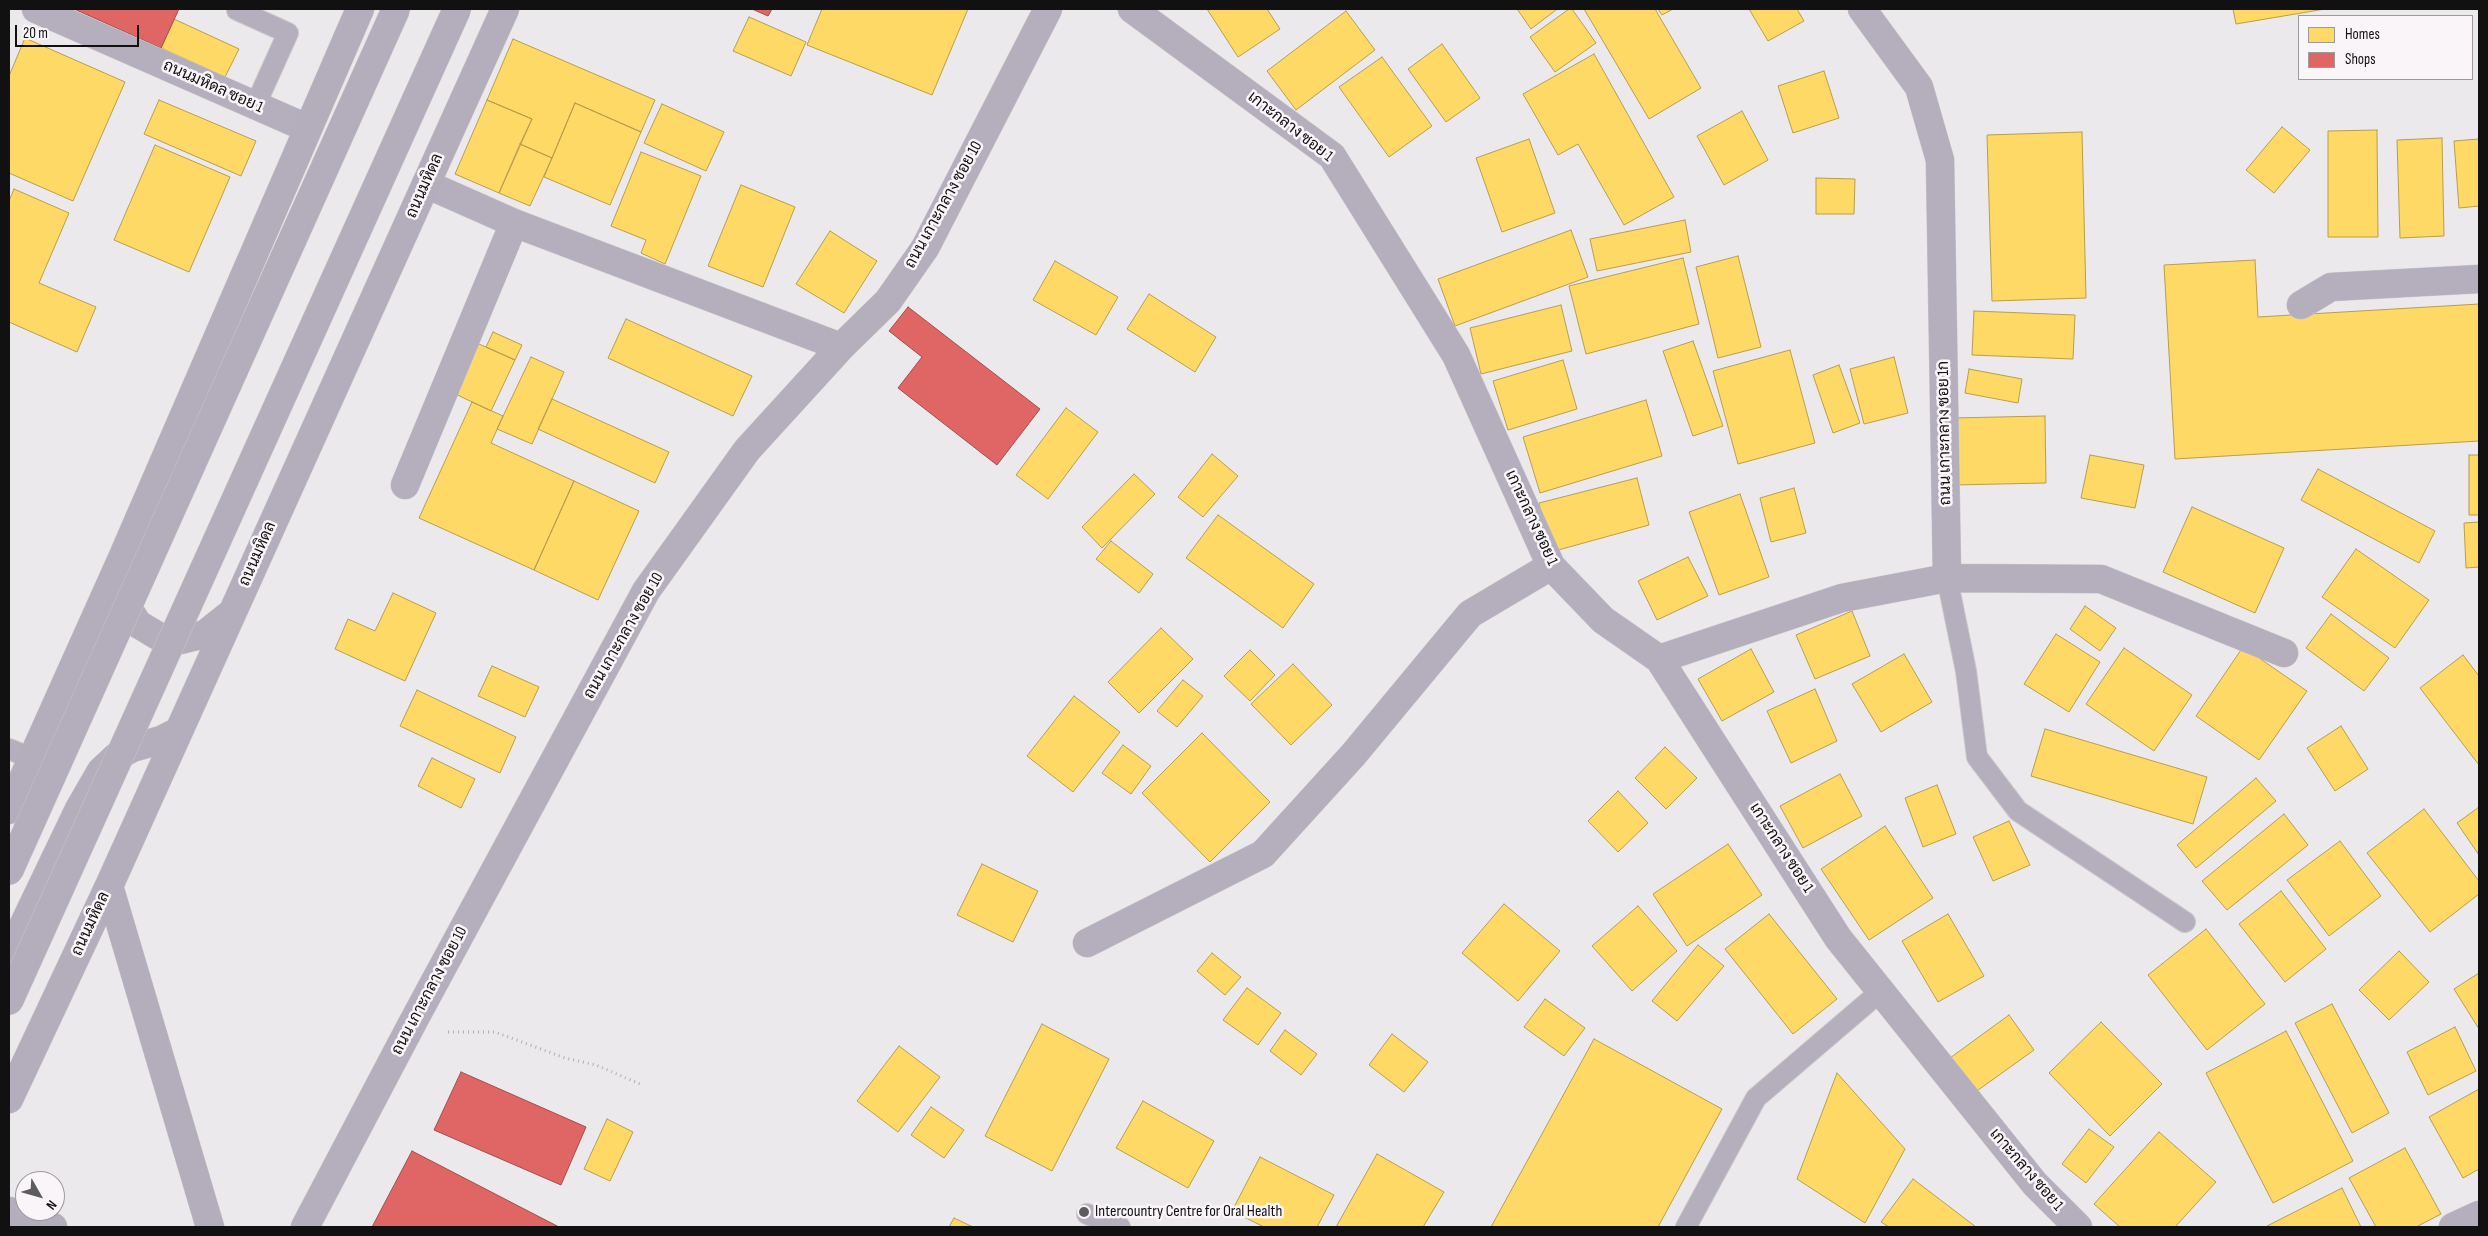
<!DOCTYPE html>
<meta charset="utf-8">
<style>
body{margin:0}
#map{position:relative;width:2488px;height:1236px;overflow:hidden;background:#ebe9eb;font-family:"Sofia Sans Condensed",sans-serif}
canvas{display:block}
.frame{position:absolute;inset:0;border:10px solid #121112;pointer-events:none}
.legend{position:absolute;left:2298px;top:15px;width:175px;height:65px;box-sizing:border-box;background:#f9f5f9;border:1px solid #9d9a9d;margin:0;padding:6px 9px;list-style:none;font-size:15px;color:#121112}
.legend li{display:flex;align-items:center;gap:10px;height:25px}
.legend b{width:25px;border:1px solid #9d9a9d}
.north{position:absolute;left:15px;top:1171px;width:50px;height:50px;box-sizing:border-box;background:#f9f5f9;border:1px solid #9d9a9d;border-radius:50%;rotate:128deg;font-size:14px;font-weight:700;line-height:20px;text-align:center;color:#121112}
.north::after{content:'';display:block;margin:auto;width:18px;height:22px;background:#5e5d5e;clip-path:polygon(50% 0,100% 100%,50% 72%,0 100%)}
.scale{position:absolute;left:15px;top:25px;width:124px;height:22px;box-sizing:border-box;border:2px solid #121112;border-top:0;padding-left:6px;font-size:15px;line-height:18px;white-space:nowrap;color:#121112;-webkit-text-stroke:4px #f9f5f9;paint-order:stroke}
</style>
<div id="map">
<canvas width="2488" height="1236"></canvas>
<div class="frame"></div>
<ul class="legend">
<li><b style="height:14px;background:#ffd966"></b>Homes</li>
<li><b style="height:14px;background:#e06666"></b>Shops</li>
</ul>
<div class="north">N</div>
<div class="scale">20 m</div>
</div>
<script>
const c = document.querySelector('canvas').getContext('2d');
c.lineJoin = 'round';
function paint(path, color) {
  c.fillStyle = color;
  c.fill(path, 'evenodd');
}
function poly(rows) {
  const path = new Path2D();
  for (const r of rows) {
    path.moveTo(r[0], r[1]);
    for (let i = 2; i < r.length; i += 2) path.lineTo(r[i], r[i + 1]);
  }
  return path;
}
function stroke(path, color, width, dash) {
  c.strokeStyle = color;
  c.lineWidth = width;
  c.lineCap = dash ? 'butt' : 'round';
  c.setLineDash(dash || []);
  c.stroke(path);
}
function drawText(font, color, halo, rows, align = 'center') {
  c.font = font + ' "Sofia Sans Condensed",Sarabun,sans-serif';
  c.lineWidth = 5;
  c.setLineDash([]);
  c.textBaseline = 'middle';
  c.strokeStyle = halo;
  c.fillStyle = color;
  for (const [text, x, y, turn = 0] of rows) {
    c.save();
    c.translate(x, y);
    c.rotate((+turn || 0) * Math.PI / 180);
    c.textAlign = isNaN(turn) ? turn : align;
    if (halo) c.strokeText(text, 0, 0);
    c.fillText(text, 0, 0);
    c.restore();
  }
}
const homes = poly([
 [822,9,968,9,932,95,807,45,822,9],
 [1207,9,1267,9,1280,29,1238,57,1207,9],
 [1517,9,1555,9,1556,10,1531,29,1517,9],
 [1569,9,1572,9,1596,43,1555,72,1530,37,1569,9],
 [1584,9,1655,9,1701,88,1649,119,1584,9],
 [1658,9,1673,9,1662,15,1658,9],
 [1749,9,1797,9,1804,21,1768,41,1749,9],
 [2233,9,2325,9,2236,24,2233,9],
 [1346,11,1375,50,1296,110,1267,71,1346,11],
 [749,17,806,42,791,76,733,51,749,17],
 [174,19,239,49,225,77,161,48,174,19],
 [25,38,125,82,73,201,9,173,9,76,25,38],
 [513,39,655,100,641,132,575,103,552,158,520,144,532,119,487,100,513,39],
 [1442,44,1480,98,1446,122,1408,69,1442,44],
 [1594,54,1674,197,1624,225,1578,144,1558,155,1523,94,1594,54],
 [1382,57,1432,126,1389,157,1339,87,1382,57],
 [1824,71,1839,118,1793,133,1778,86,1824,71],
 [159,100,256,141,241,176,144,134,159,100],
 [487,100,532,119,499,193,455,174,487,100],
 [575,103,641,132,610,205,544,177,575,103],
 [662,104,724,132,706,171,644,143,662,104],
 [1742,111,1768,160,1724,185,1697,136,1742,111],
 [2282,127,2310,150,2274,193,2246,170,2282,127],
 [2377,130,2378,237,2328,237,2328,131,2377,130],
 [2082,132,2086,298,1992,301,1987,135,2082,132],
 [2442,138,2444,236,2400,238,2397,140,2442,138],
 [1529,139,1555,213,1502,232,1476,158,1529,139],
 [2479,139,2479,206,2459,208,2454,141,2479,139],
 [520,144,552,158,530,206,499,193,520,144],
 [155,145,230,177,189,272,114,240,155,145],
 [641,152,701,176,665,264,641,253,646,240,611,226,641,152],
 [1816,178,1855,179,1854,214,1816,214,1816,178],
 [741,185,795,207,763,287,708,266,741,185],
 [14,189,69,213,39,283,96,307,77,352,9,322,9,201,14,189],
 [1685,220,1691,252,1597,271,1590,239,1685,220],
 [1571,230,1588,277,1455,326,1438,279,1571,230],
 [830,231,877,261,844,313,796,284,830,231],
 [1738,256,1761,347,1718,358,1696,267,1738,256],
 [1683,258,1699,324,1586,354,1569,286,1683,258],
 [2255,260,2258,317,2479,304,2479,441,2175,459,2164,265,2255,260],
 [1055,261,1118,297,1096,335,1033,300,1055,261],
 [1149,294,1216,337,1195,372,1127,329,1149,294],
 [1561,305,1572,351,1481,374,1470,328,1561,305],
 [1974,311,2075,315,2073,359,1972,355,1974,311],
 [626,319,752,376,733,416,608,358,626,319],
 [493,332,522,345,515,360,486,347,493,332],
 [470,340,515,360,491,411,447,390,470,340],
 [1693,341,1723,426,1693,436,1663,351,1693,341],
 [1790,350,1815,443,1738,464,1713,371,1790,350],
 [531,357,564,372,532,444,497,429,531,357],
 [1894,357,1908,413,1864,424,1850,369,1894,357],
 [1563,360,1577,409,1508,430,1493,381,1563,360],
 [1839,365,1860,423,1833,433,1813,375,1839,365],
 [1969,369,2022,379,2018,403,1965,393,1969,369],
 [552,399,669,452,655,483,538,429,552,399],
 [1646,400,1662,456,1540,493,1523,437,1646,400],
 [472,402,503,416,491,443,574,481,534,570,419,518,472,402],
 [1066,408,1098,432,1048,499,1016,475,1066,408],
 [2045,416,2046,483,1953,485,1952,418,2045,416],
 [1212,454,1238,476,1203,517,1178,497,1212,454],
 [2090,455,2144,465,2135,508,2081,498,2090,455],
 [2469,455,2479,455,2479,515,2469,515,2469,455],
 [2318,469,2435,531,2419,563,2301,500,2318,469],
 [1134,474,1155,494,1102,548,1082,527,1134,474],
 [1637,478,1649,525,1551,552,1539,503,1637,478],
 [574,481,639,511,598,600,534,570,574,481],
 [1794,488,1806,533,1771,542,1760,498,1794,488],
 [1740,494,1769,577,1719,595,1689,512,1740,494],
 [2192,507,2284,548,2255,613,2163,572,2192,507],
 [1218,515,1314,584,1283,628,1186,558,1218,515],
 [2479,522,2479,567,2466,568,2464,523,2479,522],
 [1111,541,1153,574,1139,593,1096,559,1111,541],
 [2356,549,2429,600,2395,648,2322,597,2356,549],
 [1688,557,1708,596,1657,620,1638,581,1688,557],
 [393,593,436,613,405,681,335,649,348,619,375,631,393,593],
 [2085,606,2116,628,2100,651,2070,629,2085,606],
 [1852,611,1870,656,1815,679,1796,635,1852,611],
 [2331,614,2389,658,2364,691,2306,648,2331,614],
 [1161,628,1193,659,1139,713,1108,682,1161,628],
 [2056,634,2100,662,2069,712,2024,684,2056,634],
 [2243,647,2307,691,2259,760,2196,716,2243,647],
 [2124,648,2192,695,2154,751,2086,704,2124,648],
 [1751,649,1774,692,1722,721,1698,679,1751,649],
 [1250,650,1275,675,1250,701,1224,676,1250,650],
 [1904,654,1932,702,1881,732,1852,684,1904,654],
 [2463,655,2479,676,2479,765,2420,688,2463,655],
 [1293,664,1332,705,1291,745,1251,704,1293,664],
 [492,666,539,687,525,717,478,696,492,666],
 [1183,680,1203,696,1177,727,1157,711,1183,680],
 [1815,689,1837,741,1791,763,1767,711,1815,689],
 [417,690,516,737,500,773,400,726,417,690],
 [1074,696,1120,732,1073,792,1027,756,1074,696],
 [2341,726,2368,769,2335,791,2307,748,2341,726],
 [2045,729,2207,777,2193,824,2031,776,2045,729],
 [1202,733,1270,802,1210,862,1142,793,1202,733],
 [1123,745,1151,766,1131,794,1102,773,1123,745],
 [1665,747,1697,778,1666,809,1635,778,1665,747],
 [432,758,475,779,461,808,418,786,432,758],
 [1840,774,1862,816,1803,848,1780,806,1840,774],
 [2256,778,2276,801,2196,868,2177,845,2256,778],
 [1937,785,1956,834,1923,847,1905,798,1937,785],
 [1618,791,1648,823,1618,852,1588,821,1618,791],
 [2479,807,2479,855,2457,823,2479,807],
 [2424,809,2479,881,2479,894,2430,932,2367,853,2424,809],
 [2284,814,2308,845,2227,910,2202,881,2284,814],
 [2009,821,2030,865,1993,881,1973,837,2009,821],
 [1885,826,1933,898,1869,940,1821,869,1885,826],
 [2340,841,2381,896,2329,936,2287,880,2340,841],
 [1728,844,1762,895,1687,946,1653,894,1728,844],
 [982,864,1038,891,1013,942,957,915,982,864],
 [2281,891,2326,949,2285,982,2239,924,2281,891],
 [1504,904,1560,951,1518,1001,1462,953,1504,904],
 [1638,906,1677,951,1632,991,1592,946,1638,906],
 [1769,914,1837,999,1793,1034,1725,949,1769,914],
 [1948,914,1984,976,1938,1002,1902,941,1948,914],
 [2206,929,2265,1004,2207,1050,2148,975,2206,929],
 [1698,945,1724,966,1677,1021,1652,1001,1698,945],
 [2399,951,2429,982,2389,1020,2359,990,2399,951],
 [1212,953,1241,977,1225,995,1197,971,1212,953],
 [2479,973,2479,1029,2454,989,2479,973],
 [1247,988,1281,1013,1258,1045,1223,1020,1247,988],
 [1545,999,1585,1028,1564,1056,1524,1027,1545,999],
 [2332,1004,2389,1113,2352,1133,2295,1023,2332,1004],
 [2009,1015,2034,1050,1974,1093,1950,1058,2009,1015],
 [2101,1022,2162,1084,2110,1136,2049,1073,2101,1022],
 [1042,1024,1109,1059,1052,1171,985,1136,1042,1024],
 [2455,1027,2476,1071,2428,1095,2407,1052,2455,1027],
 [1285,1030,1317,1054,1301,1075,1270,1051,1285,1030],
 [2286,1031,2353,1161,2273,1203,2206,1073,2286,1031],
 [1392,1034,1428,1062,1404,1092,1369,1065,1392,1034],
 [1594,1039,1722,1109,1658,1227,1491,1227,1594,1039],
 [899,1046,940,1077,898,1132,857,1101,899,1046],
 [1837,1073,1905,1149,1865,1223,1797,1179,1837,1073],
 [2479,1089,2479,1169,2463,1178,2429,1117,2479,1089],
 [1143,1101,1214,1141,1188,1188,1116,1148,1143,1101],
 [931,1107,964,1130,944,1158,911,1135,931,1107],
 [607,1119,633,1132,610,1181,584,1169,607,1119],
 [2089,1129,2114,1147,2086,1183,2062,1164,2089,1129],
 [2159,1132,2216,1182,2175,1227,2120,1227,2094,1204,2159,1132],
 [2405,1148,2441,1214,2416,1227,2376,1227,2349,1178,2405,1148],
 [1377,1154,1444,1192,1423,1227,1336,1227,1377,1154],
 [1260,1157,1334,1195,1317,1227,1264,1227,1232,1211,1260,1157],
 [1913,1179,1976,1227,1889,1227,1881,1222,1913,1179],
 [2342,1188,2361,1227,2267,1227,2267,1226,2342,1188],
 [954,1218,973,1227,949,1227,954,1218]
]);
paint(homes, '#ffd966');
stroke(homes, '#b89d4d', 1);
const shops = poly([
 [74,9,179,9,161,48,74,9],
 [752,9,772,9,768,16,752,9],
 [908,307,1040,409,997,465,898,388,922,357,889,331,908,307],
 [461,1072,586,1127,561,1185,434,1130,461,1072],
 [412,1151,559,1227,372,1227,412,1151]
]);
paint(shops, '#e06666');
stroke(shops, '#a24c4d', 1);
const service = poly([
 [237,9,237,10,288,33,255,106],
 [1947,578,1966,671,1977,757,2018,811,2185,922],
 [9,749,31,758],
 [1087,1214,1120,1227],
 [1686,1227,1756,1098,1881,991]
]);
const minor = poly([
 [36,9,307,128],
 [1132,9,1332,156,1456,355,1551,566,1603,620,1659,659,1838,938,2035,1184,2078,1227],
 [1862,9,1919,87,1940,160,1947,578],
 [426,184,514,223,841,347],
 [2301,305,2331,287,2479,279],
 [405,485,514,223],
 [1659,659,1842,598,1947,578,2101,579,2284,653],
 [1087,943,1263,854,1353,755,1470,614,1551,566],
 [305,1227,414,1020,646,591,747,450,841,347,888,301,925,248,1048,9],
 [2453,1227,2479,1215]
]);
const secondary = poly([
 [121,589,125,604,138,624,158,636,181,640,205,634,229,615],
 [9,810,123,556,360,9],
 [109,886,210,1227],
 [9,955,79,809,101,771,116,757,132,748,161,740,179,731],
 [9,1099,109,886,505,9],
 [9,1211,53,1227]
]);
stroke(service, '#c8c6c8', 22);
stroke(minor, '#c8c6c8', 29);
stroke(secondary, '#c8c6c8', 29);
stroke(poly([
 [448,1032,495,1032,565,1058,596,1065,640,1084]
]), '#b2aeb7', 3, [1, 4]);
stroke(service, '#b4aebd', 20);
stroke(minor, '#b4aebd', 28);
stroke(secondary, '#b3adbc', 28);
const secondaryBridge = poly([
 [9,871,396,9],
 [9,1001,457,9]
]);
stroke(secondaryBridge, '#c8c6c8', 29, []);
stroke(secondaryBridge, '#b3adbc', 28);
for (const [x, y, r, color] of [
 [1084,1212,6,"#5e5d5e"]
]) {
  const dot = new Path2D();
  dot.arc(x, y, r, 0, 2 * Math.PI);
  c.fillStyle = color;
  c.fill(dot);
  stroke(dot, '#f9f5f9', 2);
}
drawText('16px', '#121112', '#f9f5f9', [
 ["ถนนมหิดล ซอย 1",213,87,24],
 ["เกาะกลาง ซอย 1",1290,127,38],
 ["ถนนมหิดล",425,186,-66],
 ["ถนน เกาะกลาง ซอย 10",944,205,-61],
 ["ถนน เกาะกลาง ซอย 1ก",1945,433,-91],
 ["เกาะกลาง ซอย 1",1531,518,65],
 ["ถนนมหิดล",258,554,-66],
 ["ถนน เกาะกลาง ซอย 10",624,636,-60],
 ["เกาะกลาง ซอย 1",1781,848,57],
 ["ถนนมหิดล",91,924,-65],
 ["ถนน เกาะกลาง ซอย 10",430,991,-62],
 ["เกาะกลาง ซอย 1",2026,1170,49]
]);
drawText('16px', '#121112', '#f9f5f9', [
 ["Intercountry Centre for Oral Health",1095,1212]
], 'left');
</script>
